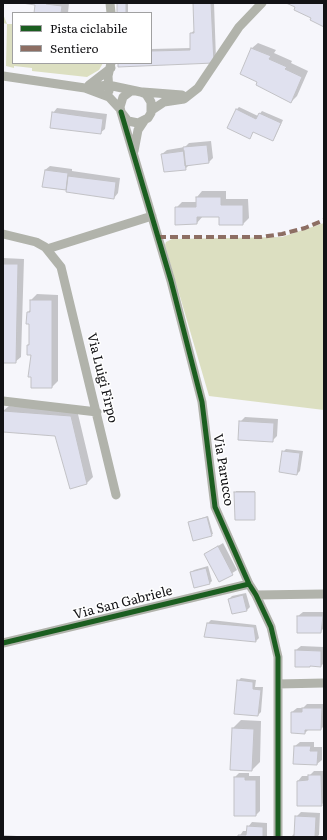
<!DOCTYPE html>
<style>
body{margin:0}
#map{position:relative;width:327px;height:840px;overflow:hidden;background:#f6f6fb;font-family:Literata,serif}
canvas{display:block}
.frame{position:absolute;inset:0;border:4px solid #121215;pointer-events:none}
.legend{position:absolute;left:12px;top:12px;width:140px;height:52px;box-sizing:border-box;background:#fff;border:1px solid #a0a0a1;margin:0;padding:5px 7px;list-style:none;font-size:12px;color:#121215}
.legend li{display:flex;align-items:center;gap:8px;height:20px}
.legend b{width:20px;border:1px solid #a0a0a1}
</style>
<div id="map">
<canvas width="327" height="840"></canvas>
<div class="frame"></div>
<ul class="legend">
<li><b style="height:5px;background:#1b5e20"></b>Pista ciclabile</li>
<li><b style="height:5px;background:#8d6e63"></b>Sentiero</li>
</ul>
</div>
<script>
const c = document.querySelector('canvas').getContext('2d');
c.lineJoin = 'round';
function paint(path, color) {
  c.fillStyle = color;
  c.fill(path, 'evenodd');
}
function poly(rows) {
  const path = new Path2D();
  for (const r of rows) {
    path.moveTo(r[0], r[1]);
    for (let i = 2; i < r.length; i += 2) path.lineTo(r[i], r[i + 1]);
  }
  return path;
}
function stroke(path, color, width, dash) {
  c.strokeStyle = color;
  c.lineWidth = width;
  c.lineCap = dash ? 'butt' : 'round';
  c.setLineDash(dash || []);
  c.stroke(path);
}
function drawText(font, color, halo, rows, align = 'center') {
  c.font = font + ' Literata,serif';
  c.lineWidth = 3;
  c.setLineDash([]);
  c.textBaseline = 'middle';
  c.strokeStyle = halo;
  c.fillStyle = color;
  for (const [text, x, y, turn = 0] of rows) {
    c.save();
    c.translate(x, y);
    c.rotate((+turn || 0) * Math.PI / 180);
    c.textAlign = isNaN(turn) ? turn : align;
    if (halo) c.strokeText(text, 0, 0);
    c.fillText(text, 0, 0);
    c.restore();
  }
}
paint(poly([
 [3,14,7,24,13,24,13,63,103,63,99,70,87,77,32,71,32,68,14,66,14,68,6,66,7,24,3,23],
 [324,223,324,410,209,396,165,245,166,242,172,239,282,237]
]), '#dcdfc1');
paint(poly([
 [30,3,69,3,68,13,35,13,36,4],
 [118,3,128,3,128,13,118,13],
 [194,3,214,3,216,59,119,66,119,63,151,63,151,49,191,48,191,33,195,30],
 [258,43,276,50,274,53,292,61,291,63,308,71,297,96,291,102,258,81,241,74,252,48],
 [239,107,258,116,262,111,283,120,275,137,273,140,254,131,250,137,236,110],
 [57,108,107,114,105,129,100,133,53,113],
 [211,141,213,158,209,162,190,164,185,169,162,154,167,150,185,147,189,143],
 [50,166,72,169,72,171,120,178,118,193,114,198,43,186,45,170],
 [202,191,226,191,226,199,248,199,249,218,243,224,220,216,203,216,197,223,176,208,182,202,197,202,197,197],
 [3,258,24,259,21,357,15,362,3,362],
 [37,294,58,295,58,381,52,387,28,345,30,343,30,323,28,312,31,309,31,300],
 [9,406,77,410,93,477,87,483,56,435,3,411],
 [245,417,278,419,277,436,272,441,240,422],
 [286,449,303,451,300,471,297,474,283,452],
 [236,491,255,491,255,519,235,493],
 [208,516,213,534,194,540,189,522],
 [223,543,237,570,220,581,205,554],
 [208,566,212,581,209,584,191,573,194,570],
 [246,593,250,607,247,610,229,599,232,596],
 [303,612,324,612,324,628,320,632,298,616],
 [211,620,256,625,259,638,256,641,205,636,208,623],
 [301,646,324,647,324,663,321,666,296,650],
 [241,678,256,680,255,687,263,687,261,712,258,715,238,681],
 [307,704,324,704,324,726,321,729,309,729,305,733,292,712,297,708,303,708],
 [241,720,261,721,260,762,252,770,233,728],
 [300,742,314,742,314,747,322,747,322,760,317,764,294,763,295,746],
 [314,771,324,771,324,802,321,805,298,805,298,781,302,776,309,776],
 [239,773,249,773,249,776,260,776,260,811,256,815,235,777],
 [301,812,320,813,319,835,317,837,291,837,296,832,296,817],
 [252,822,267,823,267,837,239,837,243,831,247,831,248,827],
 [3,835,17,836,17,837,3,837]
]), '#0003');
const building = poly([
 [22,3,47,3,46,4,62,6,61,13,34,13,35,5,22,3],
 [117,3,126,3,126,13,117,13,117,3],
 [193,3,211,3,214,63,118,67,118,63,151,63,151,51,190,50,190,33,194,33,193,3],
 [286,3,324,3,324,27,310,20,311,18,294,10,295,7,286,3],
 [251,48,271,56,269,59,287,67,285,69,302,77,291,103,256,85,257,82,240,74,251,48],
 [236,109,256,119,259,113,281,123,273,141,253,132,250,139,227,128,236,109],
 [52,112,103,119,101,134,50,128,52,112],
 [207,145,209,163,185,166,183,147,207,145],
 [184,151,186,170,164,172,161,154,184,151],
 [45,170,68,173,66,190,42,187,45,170],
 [68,176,116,182,114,199,66,192,68,176],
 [196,197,221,197,221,205,243,205,243,225,219,225,219,217,197,217,197,224,175,225,175,207,196,207,196,197],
 [3,264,18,264,16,363,3,363,3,264],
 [30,300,52,300,52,388,31,388,31,377,28,377,31,355,27,355,27,345,29,345,29,324,26,324,27,312,30,312,30,300],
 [3,411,71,416,87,484,70,489,55,436,3,432,3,411],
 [239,421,274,423,273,442,238,440,239,421],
 [282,451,300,453,297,475,279,472,282,451],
 [234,492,255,492,255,520,235,520,234,492],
 [207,517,212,536,193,541,188,522,207,517],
 [218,546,233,575,219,582,204,554,218,546],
 [206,568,210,584,194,588,190,572,206,568],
 [243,595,247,611,232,614,228,599,243,595],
 [297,616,323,616,321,633,297,633,297,616],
 [207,623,254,627,256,642,204,637,207,623],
 [295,650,321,651,321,667,310,666,310,667,295,667,295,650],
 [237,680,253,682,253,689,261,690,258,716,234,714,237,680],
 [302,708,322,708,321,730,305,730,305,734,291,733,291,712,302,712,302,708],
 [232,728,254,729,252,771,230,770,232,728],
 [294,746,311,746,310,751,318,751,317,765,293,764,294,746],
 [308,775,321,775,322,806,297,806,297,781,308,780,308,775],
 [234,777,245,777,245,780,256,780,256,816,234,816,234,777],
 [295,816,316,817,315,837,290,837,294,836,295,816],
 [247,826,263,827,263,837,238,837,238,835,246,835,247,826]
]);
paint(building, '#e0e1ef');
stroke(building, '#c2c2c6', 1);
stroke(poly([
 [110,3,111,13],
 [3,76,85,88,109,97,120,109],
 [89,85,111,68],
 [85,88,108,85,141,92,146,94,151,102,151,113,148,118,138,123,128,121,121,112,120,107,123,97,131,91,136,91],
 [109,91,108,76,111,63],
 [143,92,182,95],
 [152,110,164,102,184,99,198,88,239,27,262,3],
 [121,112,171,281,202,402,215,507,249,584,256,595,271,627,278,657,278,837],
 [134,151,138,130,144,121],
 [3,234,36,242,45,247,61,267,116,495],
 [47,249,152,216],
 [3,401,97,412],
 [256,595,324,594],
 [3,643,249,584],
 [278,684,324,683]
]), '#b1b3ab', 9);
stroke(poly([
 [158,237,261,237,282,234,305,228,324,220]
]), '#8d6e63', 4, [8, 4]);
stroke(poly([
 [121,112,171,281,202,402,215,507,249,584,256,595,271,627,278,657,278,837],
 [3,643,249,584]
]), '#1b5e20', 5);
drawText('13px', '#121215', '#fff', [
 ["Via Luigi Firpo",102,378,76],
 ["Via Parucco",223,470,81],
 ["Via San Gabriele",123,603,-14]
]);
</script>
